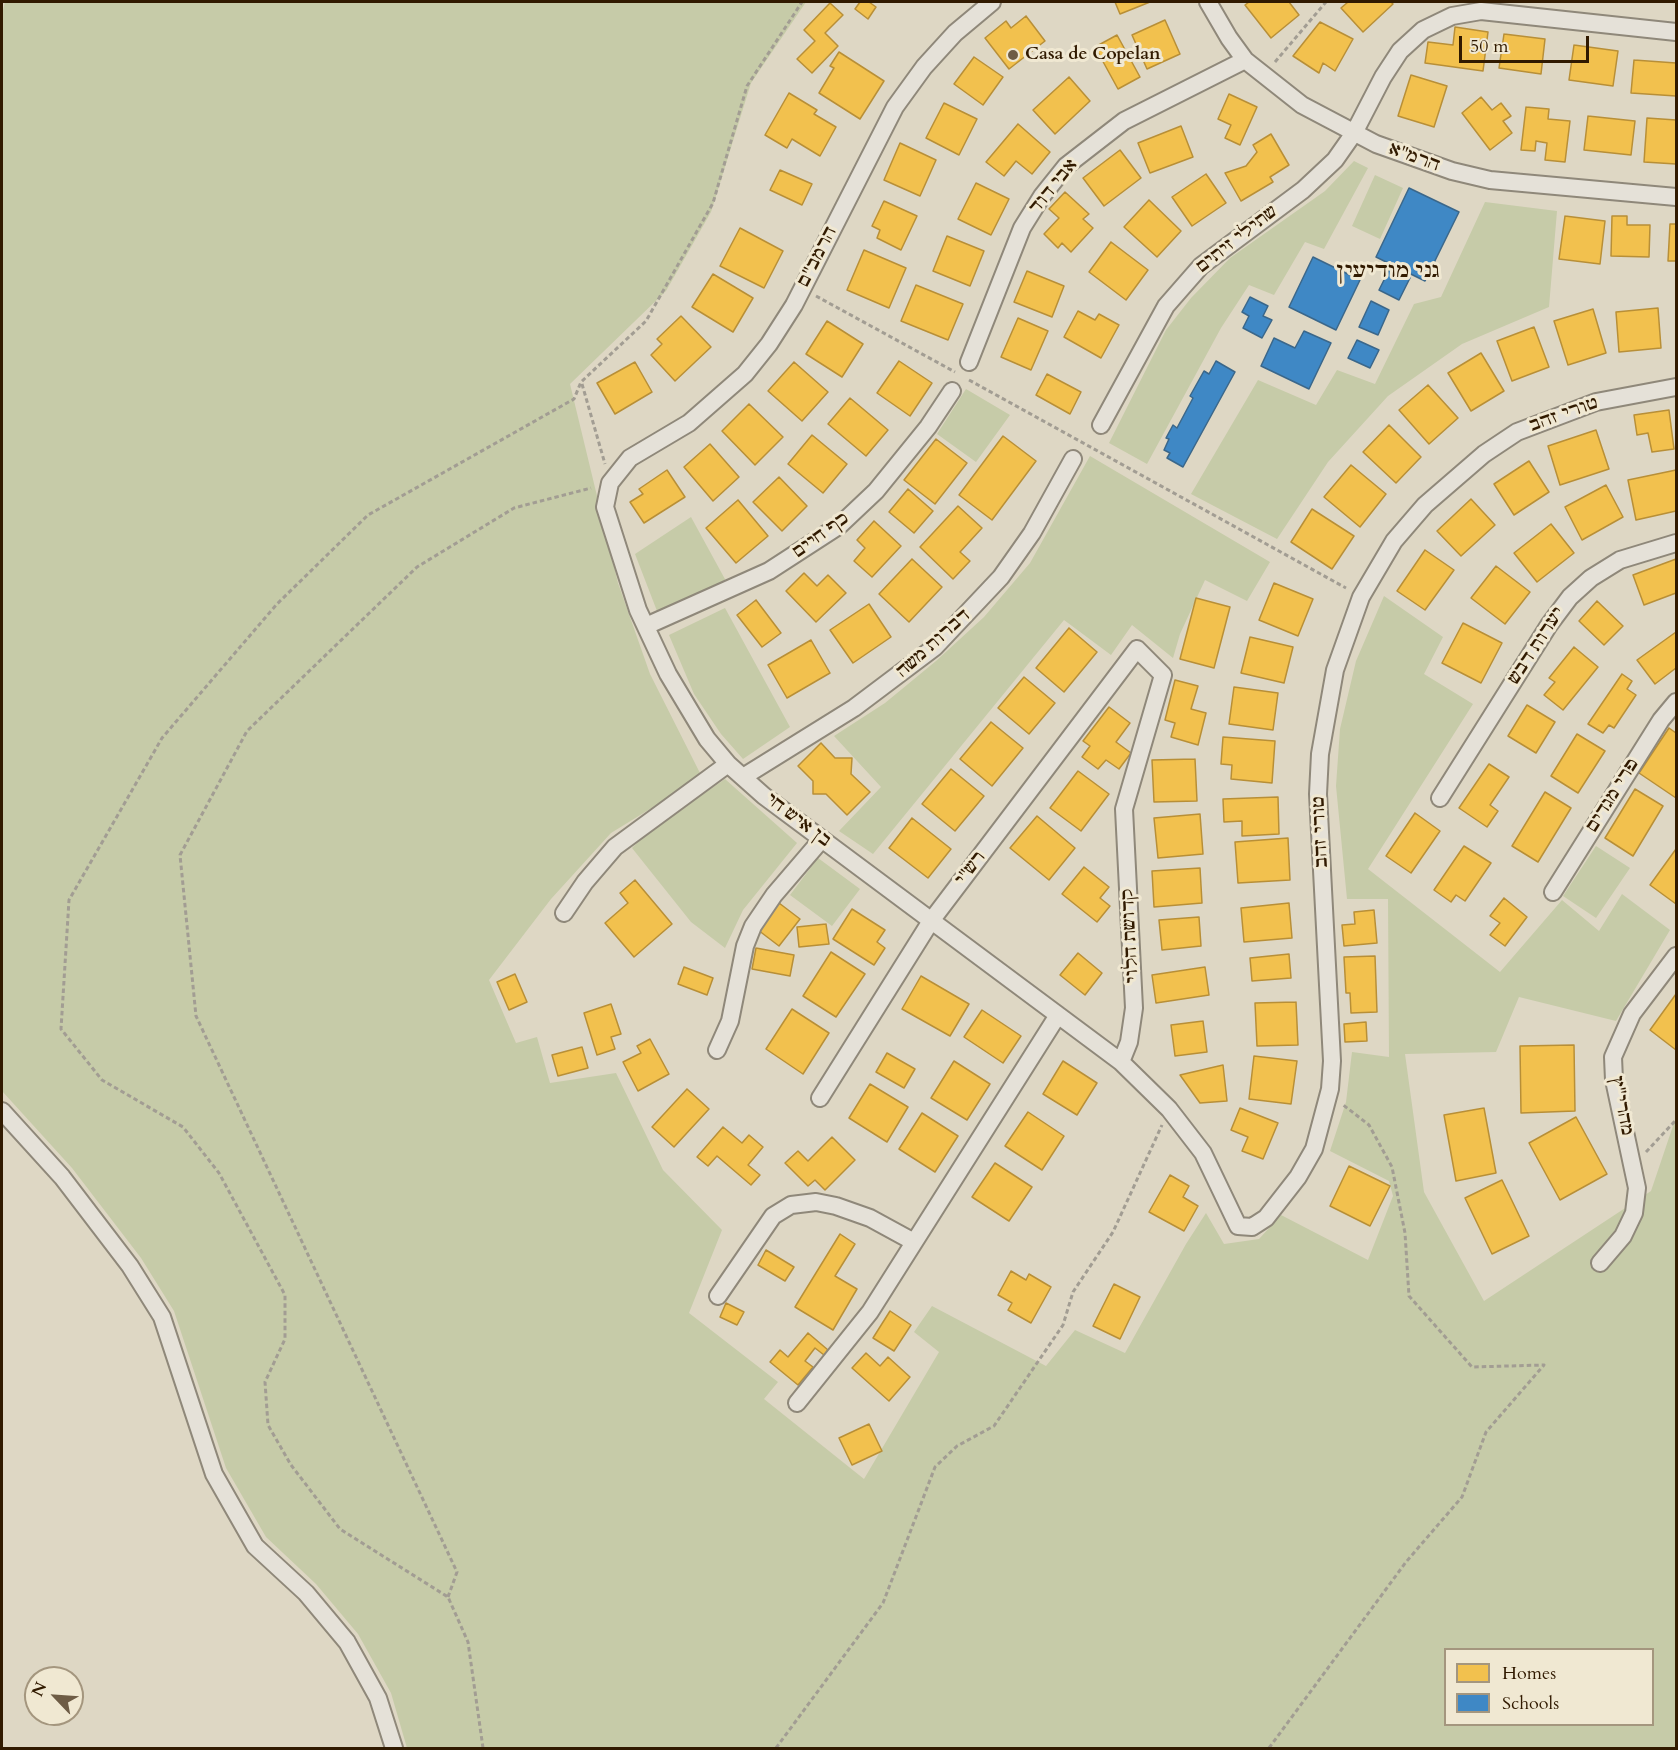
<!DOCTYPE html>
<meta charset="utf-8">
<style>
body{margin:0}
#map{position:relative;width:1678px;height:1750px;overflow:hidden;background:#ded7c4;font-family:Cardo,serif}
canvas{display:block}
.frame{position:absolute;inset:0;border:3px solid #311a00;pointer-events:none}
.legend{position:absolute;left:1444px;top:1648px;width:210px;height:78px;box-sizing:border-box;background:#f0e8d2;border:2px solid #a4967e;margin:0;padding:8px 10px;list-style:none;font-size:18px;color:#311a00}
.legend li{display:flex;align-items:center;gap:12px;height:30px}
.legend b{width:30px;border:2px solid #a4967e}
.north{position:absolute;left:24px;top:1666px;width:60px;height:60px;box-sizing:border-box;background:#f0e8d2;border:2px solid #a4967e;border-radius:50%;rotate:295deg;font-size:16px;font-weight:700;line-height:24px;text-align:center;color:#311a00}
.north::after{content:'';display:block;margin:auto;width:21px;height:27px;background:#6e5c45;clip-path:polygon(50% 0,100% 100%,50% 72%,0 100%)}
.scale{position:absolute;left:1459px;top:36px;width:130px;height:27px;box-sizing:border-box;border:3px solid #311a00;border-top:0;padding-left:8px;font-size:18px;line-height:21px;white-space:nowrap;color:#311a00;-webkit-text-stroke:4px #f0e8d2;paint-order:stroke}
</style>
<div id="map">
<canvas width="1678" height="1750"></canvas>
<div class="frame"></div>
<ul class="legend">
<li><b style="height:16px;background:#f2c14e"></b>Homes</li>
<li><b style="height:16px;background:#3f88c5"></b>Schools</li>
</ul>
<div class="north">N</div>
<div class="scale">50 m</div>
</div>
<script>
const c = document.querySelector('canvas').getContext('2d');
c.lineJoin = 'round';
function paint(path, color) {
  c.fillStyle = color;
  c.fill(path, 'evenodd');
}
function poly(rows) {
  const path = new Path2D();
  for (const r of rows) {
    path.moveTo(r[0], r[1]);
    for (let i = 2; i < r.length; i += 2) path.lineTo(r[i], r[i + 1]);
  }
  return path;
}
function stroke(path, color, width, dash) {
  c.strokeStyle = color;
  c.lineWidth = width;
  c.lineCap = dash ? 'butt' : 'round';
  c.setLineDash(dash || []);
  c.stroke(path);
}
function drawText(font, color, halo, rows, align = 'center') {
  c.font = font + ' Cardo,"Frank Ruhl Libre",serif';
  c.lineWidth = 6;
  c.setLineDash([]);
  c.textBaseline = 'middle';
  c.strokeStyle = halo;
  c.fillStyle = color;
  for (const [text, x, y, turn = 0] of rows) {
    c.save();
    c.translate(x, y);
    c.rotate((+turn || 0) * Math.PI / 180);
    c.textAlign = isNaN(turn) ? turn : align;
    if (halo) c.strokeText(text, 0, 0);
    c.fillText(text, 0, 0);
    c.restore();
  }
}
paint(poly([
 [5,2,806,2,751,83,711,212,666,291,570,384,618,583,650,674,702,777,611,833,551,899,489,980,516,1043,537,1037,550,1083,616,1073,663,1170,722,1230,689,1313,778,1382,764,1399,864,1479,939,1352,914,1332,932,1306,1046,1366,1075,1330,1125,1353,1186,1244,1206,1213,1224,1244,1259,1239,1281,1215,1368,1260,1393,1196,1389,1181,1330,1151,1346,1102,1352,1052,1389,1057,1388,899,1347,899,1336,786,1340,729,1356,661,1384,596,1443,637,1424,674,1473,704,1368,869,1500,972,1562,900,1599,931,1622,894,1670,930,1616,1021,1519,997,1496,1052,1405,1054,1424,1192,1484,1301,1651,1191,1676,1117,1676,1748,407,1748,391,1693,358,1634,316,1584,266,1537,226,1468,174,1311,141,1258,72,1168,2,1091,2,14],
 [1446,1650,1652,1650,1652,1724,1446,1724],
 [1354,161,1368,168,1324,249,1305,242,1274,295,1249,285,1221,328,1147,464,1109,443,1166,330,1191,298,1230,258,1325,191],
 [1375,175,1403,188,1380,239,1352,226],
 [1485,202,1557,211,1549,307,1462,344,1388,396,1328,462,1277,539,1191,494,1258,380,1316,405,1337,370,1375,384,1414,304,1441,297],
 [966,389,1010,415,976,462,937,434],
 [1090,456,1270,562,1247,601,1205,580,1180,634,1173,658,1132,625,1111,655,1064,620,873,854,839,831,881,787,834,736,885,703,936,661,984,617,1030,563],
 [691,517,726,581,657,611,635,554],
 [725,608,790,727,743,759,721,734,694,694,669,635],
 [725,779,797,843,743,910,725,948,691,922,632,848,648,832],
 [1596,846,1630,868,1596,918,1563,896],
 [818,858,860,889,832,926,790,895]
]), '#c6cba8');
const homes = poly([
 [860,2,869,2,876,7,868,19,855,9,860,2],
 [1115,2,1150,2,1120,14,1115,2],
 [1249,2,1289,2,1299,15,1271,38,1245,5,1249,2],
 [1348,2,1391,2,1393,4,1363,32,1341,8,1348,2],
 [830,3,843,15,825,33,838,46,812,73,797,59,815,41,804,30,830,3],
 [1026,16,1045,41,1009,69,985,38,1006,21,1011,28,1026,16],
 [1165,20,1180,54,1147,69,1132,35,1165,20],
 [1320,22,1353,39,1335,71,1323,63,1319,73,1293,56,1320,22],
 [1455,27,1488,32,1483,71,1425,63,1428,42,1453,45,1455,27],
 [1504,34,1545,39,1541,74,1499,68,1504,34],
 [1117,35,1140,77,1118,89,1095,47,1117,35],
 [1574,45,1618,51,1613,86,1569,80,1574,45],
 [839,52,884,81,860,119,819,93,834,68,830,66,839,52],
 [974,57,1003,77,983,105,954,84,974,57],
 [1634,60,1676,63,1676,96,1631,93,1634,60],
 [1411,75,1447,86,1434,127,1398,116,1411,75],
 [1069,77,1090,101,1055,134,1033,110,1069,77],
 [789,93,817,110,814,114,836,127,820,156,792,139,787,148,765,135,789,93],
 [1229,94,1257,107,1240,145,1225,138,1231,125,1218,119,1229,94],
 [1481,97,1492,110,1501,103,1511,116,1503,121,1512,133,1490,150,1462,113,1481,97],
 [944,103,977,119,959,155,926,138,944,103],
 [1526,107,1549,109,1548,119,1570,121,1565,162,1545,160,1547,143,1536,141,1535,151,1521,150,1526,107],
 [1588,116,1635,121,1631,155,1584,150,1588,116],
 [1647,118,1676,120,1676,164,1644,162,1647,118],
 [1018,124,1050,152,1032,174,1016,161,1004,176,986,162,1018,124],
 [1181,126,1193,157,1150,173,1138,143,1181,126],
 [1271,134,1289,165,1270,177,1273,182,1241,201,1225,173,1246,166,1257,152,1253,145,1271,134],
 [900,143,936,160,920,196,884,180,900,143],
 [1120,150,1141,178,1104,206,1083,178,1120,150],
 [780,170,812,184,802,205,770,190,780,170],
 [1206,174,1226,203,1192,226,1172,197,1206,174],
 [976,183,1009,199,991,235,958,219,976,183],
 [1065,192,1089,214,1083,219,1093,228,1071,252,1062,243,1058,248,1044,234,1059,218,1049,209,1065,192],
 [1149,200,1181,231,1157,257,1124,227,1149,200],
 [884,201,917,216,901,250,877,238,880,230,872,226,884,201],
 [1565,216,1605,221,1600,264,1559,259,1565,216],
 [1612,216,1627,216,1627,225,1650,225,1649,257,1611,256,1612,216],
 [1670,224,1676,224,1676,261,1668,261,1670,224],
 [740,228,783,251,764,288,720,266,740,228],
 [947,236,984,251,970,286,933,271,947,236],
 [1111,242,1148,270,1126,300,1089,272,1111,242],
 [864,250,906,268,889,308,847,290,864,250],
 [1027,271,1064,286,1052,317,1014,302,1027,271],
 [713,274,753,298,733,332,692,307,713,274],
 [916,285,963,304,948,340,901,321,916,285],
 [1658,308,1661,348,1619,352,1616,312,1658,308],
 [1593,309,1606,353,1568,365,1554,321,1593,309],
 [1078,311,1095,320,1099,314,1119,325,1101,358,1064,337,1078,311],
 [681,316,711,347,675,381,651,355,662,344,657,339,681,316],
 [1018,318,1048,331,1031,370,1001,357,1018,318],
 [827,321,863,344,842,377,806,354,827,321],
 [1534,327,1549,367,1512,381,1497,341,1534,327],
 [1481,353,1504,391,1471,411,1448,373,1481,353],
 [899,361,932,383,910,416,877,393,899,361],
 [635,362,652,392,615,414,597,383,635,362],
 [794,362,828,392,802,421,768,391,794,362],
 [1047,374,1081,392,1070,414,1036,395,1047,374],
 [1428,385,1458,418,1429,444,1399,410,1428,385],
 [850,398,888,430,866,456,828,424,850,398],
 [749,404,783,437,755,465,722,431,749,404],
 [1669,410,1674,449,1652,452,1648,433,1637,435,1634,415,1669,410],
 [1389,425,1421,457,1396,483,1363,452,1389,425],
 [1596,430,1609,469,1560,485,1548,446,1596,430],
 [812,435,847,464,823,493,788,464,812,435],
 [1003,436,1036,461,992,520,959,495,1003,436],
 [936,439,967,463,935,504,904,480,936,439],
 [710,444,739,477,713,501,684,467,710,444],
 [1529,461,1549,492,1514,515,1494,484,1529,461],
 [1351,465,1386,494,1360,527,1324,497,1351,465],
 [667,470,685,497,644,523,630,502,643,494,639,489,667,470],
 [1676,470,1676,511,1636,520,1628,480,1676,470],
 [779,477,807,506,782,531,753,502,779,477],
 [1606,485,1623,517,1582,540,1565,507,1606,485],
 [908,489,933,511,914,533,889,512,908,489],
 [1471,499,1495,525,1461,556,1437,531,1471,499],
 [738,500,768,536,736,563,706,528,738,500],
 [958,506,982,528,960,552,970,561,953,579,920,547,958,506],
 [1312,509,1354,536,1332,569,1291,542,1312,509],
 [874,521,901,546,872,577,854,561,865,548,857,540,874,521],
 [1551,524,1574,553,1537,582,1514,553,1551,524],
 [1425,550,1454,570,1425,610,1397,591,1425,550],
 [912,559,942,587,909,622,879,594,912,559],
 [1676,559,1676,593,1644,605,1633,575,1676,559],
 [1496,566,1530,592,1505,624,1471,598,1496,566],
 [804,573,817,586,828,575,846,593,816,622,786,591,804,573],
 [1274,583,1313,599,1298,636,1259,620,1274,583],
 [1196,598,1230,607,1214,668,1180,659,1196,598],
 [756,600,781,633,762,647,737,615,756,600],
 [1597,601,1623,626,1604,645,1579,621,1597,601],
 [869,604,891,637,853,663,830,630,869,604],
 [1463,623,1502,643,1481,683,1442,663,1463,623],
 [1069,628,1097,652,1064,692,1036,668,1069,628],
 [1676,632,1676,668,1655,684,1637,660,1676,632],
 [1250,637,1293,647,1284,683,1241,673,1250,637],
 [811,640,830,673,787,698,768,665,811,640],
 [1574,647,1598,667,1563,710,1544,695,1555,682,1549,678,1574,647],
 [1622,674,1632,681,1627,689,1636,695,1614,728,1609,725,1603,733,1588,724,1622,674],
 [1024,677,1055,703,1029,734,998,708,1024,677],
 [1175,680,1198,686,1191,709,1206,713,1198,745,1171,737,1175,723,1165,720,1175,680],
 [1234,687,1278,693,1273,730,1229,724,1234,687],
 [1527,705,1555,722,1536,753,1508,736,1527,705],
 [1109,707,1130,723,1116,742,1131,753,1119,769,1106,760,1098,769,1082,757,1090,746,1083,741,1109,707],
 [991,722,1023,748,992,786,960,759,991,722],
 [1669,728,1676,733,1676,798,1639,773,1669,728],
 [1577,734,1605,751,1578,793,1551,776,1577,734],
 [1223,737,1275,741,1272,783,1231,779,1232,765,1221,764,1223,737],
 [821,743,835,758,852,758,851,774,870,792,847,815,826,794,813,794,813,781,798,766,821,743],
 [1195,759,1197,801,1154,802,1152,760,1195,759],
 [1489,764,1509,777,1490,805,1498,811,1487,827,1459,808,1489,764],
 [951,769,984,796,955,831,922,804,951,769],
 [1078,771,1109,794,1081,831,1050,808,1078,771],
 [1635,789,1663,806,1633,856,1605,838,1635,789],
 [1545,792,1571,808,1538,862,1512,846,1545,792],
 [1278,797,1279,834,1242,836,1242,821,1224,822,1223,799,1278,797],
 [1415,813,1440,831,1411,873,1386,856,1415,813],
 [1200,814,1203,854,1158,858,1154,818,1200,814],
 [1037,816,1075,848,1049,880,1010,848,1037,816],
 [912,818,951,849,928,878,889,848,912,818],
 [1288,838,1290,880,1238,883,1235,842,1288,838],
 [1464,846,1491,863,1465,901,1456,895,1451,902,1434,890,1464,846],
 [1676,849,1676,904,1650,885,1676,849],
 [1084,867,1109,887,1100,898,1110,906,1097,922,1062,894,1084,867],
 [1200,868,1202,903,1154,907,1152,871,1200,868],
 [635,880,672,924,634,957,605,923,628,903,620,893,635,880],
 [1504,898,1527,917,1505,946,1490,935,1500,923,1490,916,1504,898],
 [779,903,800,919,779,946,758,930,779,903],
 [1289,903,1292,938,1244,942,1241,908,1289,903],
 [852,909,885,930,877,942,885,948,874,965,833,939,852,909],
 [1374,910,1377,943,1344,946,1342,925,1355,924,1354,912,1374,910],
 [1199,917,1201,946,1162,950,1159,920,1199,917],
 [826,924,829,944,799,947,797,927,826,924],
 [756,948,794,955,790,976,752,969,756,948],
 [831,952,865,974,836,1017,803,996,831,952],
 [1078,953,1102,973,1085,995,1060,975,1078,953],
 [1289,954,1291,978,1252,981,1250,958,1289,954],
 [1375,956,1377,1012,1351,1013,1350,993,1346,993,1344,957,1375,956],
 [684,967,713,978,707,995,678,984,684,967],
 [1205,967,1209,995,1156,1003,1152,975,1205,967],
 [515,974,527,1002,509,1010,497,982,515,974],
 [921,976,969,1004,950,1036,902,1009,921,976],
 [1676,994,1676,1050,1650,1030,1676,994],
 [1296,1002,1298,1045,1257,1046,1255,1003,1296,1002],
 [611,1004,621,1034,611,1037,615,1049,597,1055,584,1013,611,1004],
 [792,1009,829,1033,803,1074,766,1049,792,1009],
 [982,1010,1021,1036,1003,1063,964,1037,982,1010],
 [1203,1021,1207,1052,1175,1056,1171,1025,1203,1021],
 [1366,1022,1367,1041,1345,1042,1344,1024,1366,1022],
 [650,1039,669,1074,638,1091,623,1062,641,1053,637,1046,650,1039],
 [1574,1045,1575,1111,1521,1113,1520,1046,1574,1045],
 [582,1047,588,1068,558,1076,552,1055,582,1047],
 [887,1053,915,1069,904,1088,876,1072,887,1053],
 [1254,1056,1297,1061,1291,1104,1249,1099,1254,1056],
 [954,1061,990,1084,967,1120,931,1098,954,1061],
 [1063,1061,1097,1083,1077,1115,1043,1094,1063,1061],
 [1223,1065,1227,1101,1200,1103,1180,1075,1223,1065],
 [870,1084,908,1107,887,1142,849,1118,870,1084],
 [687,1089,709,1109,674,1147,652,1127,687,1089],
 [1240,1108,1278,1123,1263,1159,1242,1151,1248,1137,1231,1130,1240,1108],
 [1484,1108,1496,1173,1456,1181,1444,1115,1484,1108],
 [1028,1112,1064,1136,1042,1170,1005,1146,1028,1112],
 [922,1113,958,1136,935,1172,899,1149,922,1113],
 [1576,1117,1607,1174,1560,1200,1529,1143,1576,1117],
 [723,1127,742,1143,749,1135,763,1147,748,1165,760,1175,751,1185,717,1156,708,1166,697,1157,723,1127],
 [832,1137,855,1160,825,1190,815,1180,808,1186,785,1163,798,1151,808,1161,832,1137],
 [995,1163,1032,1187,1009,1221,972,1197,995,1163],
 [1349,1166,1390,1186,1370,1226,1330,1206,1349,1166],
 [1170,1175,1189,1186,1183,1197,1198,1206,1184,1231,1149,1212,1170,1175],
 [1502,1180,1529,1236,1492,1254,1465,1198,1502,1180],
 [840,1234,855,1244,835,1276,857,1289,833,1330,795,1307,840,1234],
 [766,1250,794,1267,785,1281,758,1265,766,1250],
 [1011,1271,1026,1280,1029,1274,1051,1287,1031,1323,1008,1310,1012,1303,998,1295,1011,1271],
 [1114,1284,1140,1297,1120,1339,1093,1326,1114,1284],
 [726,1303,744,1312,737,1325,720,1317,726,1303],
 [890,1311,911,1325,894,1351,873,1338,890,1311],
 [808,1333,828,1350,824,1355,815,1348,805,1361,813,1367,798,1385,770,1362,780,1350,788,1357,808,1333],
 [866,1353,880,1366,888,1357,910,1377,889,1401,852,1368,866,1353],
 [869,1424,882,1451,852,1465,839,1438,869,1424]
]);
paint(homes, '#f2c14e');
stroke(homes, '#b88f37', 1.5);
const schools = poly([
 [1409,188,1459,212,1425,281,1376,257,1409,188],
 [1313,257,1360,280,1336,330,1289,307,1313,257],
 [1390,268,1410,278,1399,300,1379,290,1390,268],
 [1250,297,1268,306,1263,316,1272,320,1262,338,1243,328,1249,316,1242,312,1250,297],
 [1371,301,1389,310,1378,335,1359,327,1371,301],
 [1304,331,1331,343,1309,389,1261,366,1274,338,1295,348,1304,331],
 [1357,340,1379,350,1370,368,1348,358,1357,340],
 [1216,361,1235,372,1183,467,1167,458,1170,453,1164,450,1169,439,1166,438,1173,425,1177,428,1193,398,1190,396,1204,371,1209,374,1216,361]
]);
paint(schools, '#3f88c5');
stroke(schools, '#3b678a', 1.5);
const minor = poly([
 [992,2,955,33,924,67,895,107,794,305,769,344,745,374,689,423,630,458,610,483,605,507,638,610,668,674,707,739,728,764,764,796,1121,1062,1169,1109,1203,1153,1238,1226,1252,1227,1266,1218,1298,1177,1314,1149,1330,1089,1332,1061,1318,794,1320,754,1335,670,1361,597,1394,541,1425,505,1484,454,1517,432,1596,402,1676,387],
 [1208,2,1229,38,1245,60,1302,105,1376,144,1452,171,1490,180,1676,197],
 [969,362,1022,228,1042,196,1066,166,1124,121,1245,60],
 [1101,425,1166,306,1201,266,1303,190,1335,160,1354,133,1383,77,1400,51,1423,30,1452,16,1481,11,1676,32],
 [646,626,769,571,840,525,876,491,928,427,952,391],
 [743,777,854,708,935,647,1001,577,1032,533,1073,459],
 [1440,798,1549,625,1570,597,1591,578,1620,560,1676,543],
 [1553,892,1661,720,1676,702],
 [564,913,585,882,615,847,728,764],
 [717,1050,730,1021,745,946,753,926,774,895,822,839],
 [820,1098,931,921,1137,649,1163,675,1124,809,1134,1008,1129,1042,1121,1062],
 [2,1111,62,1177,130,1266,162,1317,214,1474,255,1546,306,1593,347,1642,378,1698,394,1748],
 [1600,1263,1623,1236,1634,1213,1637,1188,1614,1080,1613,1057,1632,1014,1676,956],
 [718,1296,773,1216,791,1205,816,1202,836,1206,870,1218,914,1242],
 [797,1403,870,1312,1058,1015]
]);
stroke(minor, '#8f887a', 20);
stroke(poly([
 [1275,62,1326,2],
 [816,296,955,372],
 [969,380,1346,588],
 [582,384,605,464],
 [1646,1152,1676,1120],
 [448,1597,457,1572,196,1016,180,855,247,731,417,567,514,508,591,488],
 [483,1748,468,1642,448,1597,340,1529,291,1465,268,1425,265,1382,285,1339,285,1295,219,1173,183,1127,102,1080,61,1029,69,900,162,738,277,604,368,515,574,399,581,382,646,321,713,203,747,86,802,2],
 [776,1748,883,1603,935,1467,957,1446,994,1426,1063,1325,1073,1292,1113,1232,1162,1125],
 [1269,1748,1406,1562,1462,1497,1486,1432,1544,1365,1472,1367,1409,1296,1405,1233,1392,1167,1369,1125,1342,1104]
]), '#a29d93', 3, [4.5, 3]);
stroke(minor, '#e5e1d8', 16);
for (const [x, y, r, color] of [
 [1013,55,6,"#6e5c45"]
]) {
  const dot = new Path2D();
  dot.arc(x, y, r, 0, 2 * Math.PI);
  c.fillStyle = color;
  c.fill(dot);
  stroke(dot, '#f0e8d2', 2);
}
drawText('bold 18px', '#311a00', '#f0e8d2', [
 ["Casa de Copelan",1025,55]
], 'left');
drawText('18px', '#311a00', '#f0e8d2', [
 ["הרמ\"א",1414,158,20],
 ["אבי דוד",1054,187,-51],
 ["שתילי זיתים",1237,240,-38],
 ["הרמב\"ם",818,257,-63],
 ["טורי זהב",1564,415,-20],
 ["כף חיים",821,536,-36],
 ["דברות משה",934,644,-42],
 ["יערות דבש",1537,646,-57],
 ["פרי מגדים",1613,796,-58],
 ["בן איש חי",798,821,37],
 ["טורי זהב",1321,832,-93],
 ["רש\"י",971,869,-53],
 ["קדושת הלוי",1131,936,-93],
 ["מהרי\"ץ",1621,1106,79]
]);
drawText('21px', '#311a00', '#f0e8d2', [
 ["גני מודיעין",1388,272]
]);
</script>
